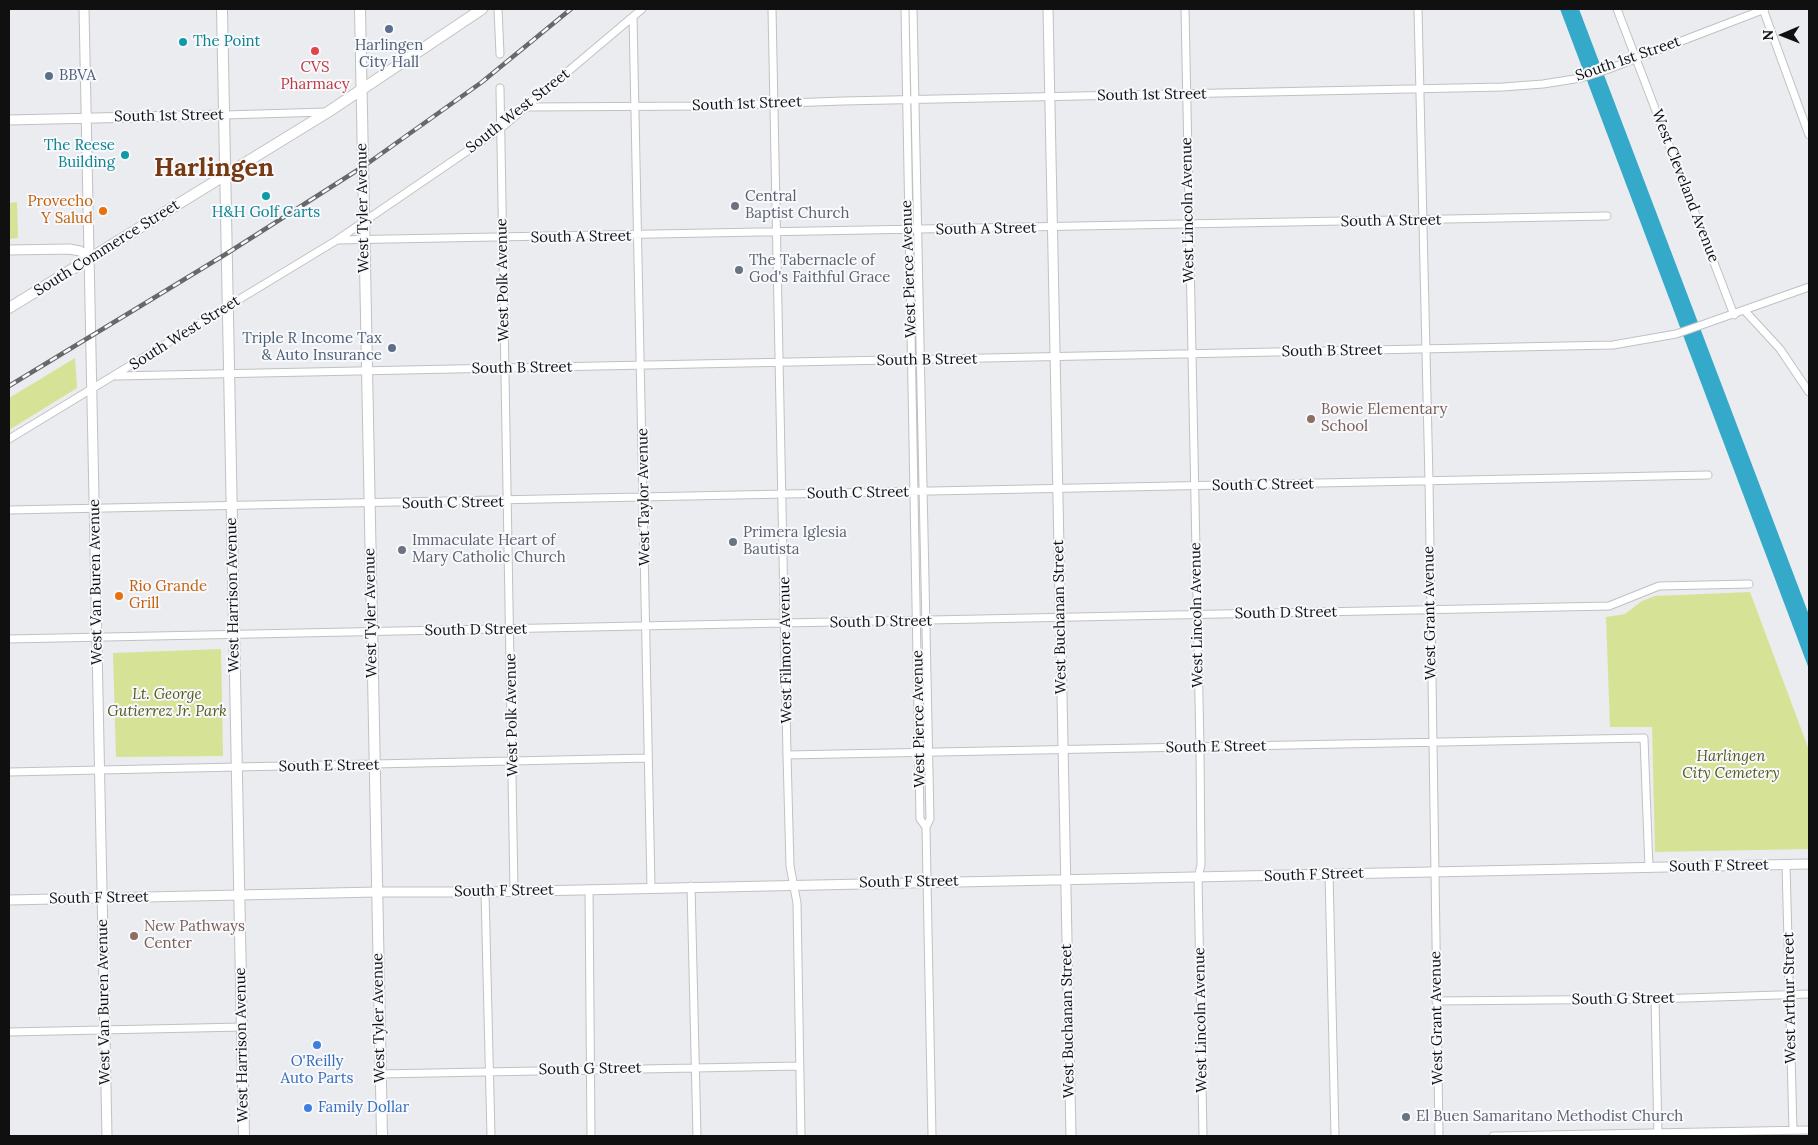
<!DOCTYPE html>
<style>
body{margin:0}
#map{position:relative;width:1818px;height:1145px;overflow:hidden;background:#ebecef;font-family:Lora,serif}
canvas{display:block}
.frame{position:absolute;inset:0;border:10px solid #101011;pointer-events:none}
.north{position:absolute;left:1758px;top:10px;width:50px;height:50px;-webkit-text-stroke:4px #f8f9fc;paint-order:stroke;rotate:269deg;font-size:14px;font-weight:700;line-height:20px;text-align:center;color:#101011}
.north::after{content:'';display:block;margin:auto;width:18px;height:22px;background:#101011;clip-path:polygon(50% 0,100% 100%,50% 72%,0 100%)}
</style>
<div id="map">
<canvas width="1818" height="1145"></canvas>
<div class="frame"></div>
<div class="north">N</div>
</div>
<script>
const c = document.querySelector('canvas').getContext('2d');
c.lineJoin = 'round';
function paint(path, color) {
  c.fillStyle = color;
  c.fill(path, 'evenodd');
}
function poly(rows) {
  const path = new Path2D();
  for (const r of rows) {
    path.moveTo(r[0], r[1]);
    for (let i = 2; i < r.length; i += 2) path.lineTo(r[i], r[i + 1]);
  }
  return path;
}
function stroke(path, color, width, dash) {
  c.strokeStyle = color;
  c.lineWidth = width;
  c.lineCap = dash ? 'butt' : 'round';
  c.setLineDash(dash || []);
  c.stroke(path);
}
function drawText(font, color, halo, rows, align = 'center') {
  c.font = font + ' Lora,serif';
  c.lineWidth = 4;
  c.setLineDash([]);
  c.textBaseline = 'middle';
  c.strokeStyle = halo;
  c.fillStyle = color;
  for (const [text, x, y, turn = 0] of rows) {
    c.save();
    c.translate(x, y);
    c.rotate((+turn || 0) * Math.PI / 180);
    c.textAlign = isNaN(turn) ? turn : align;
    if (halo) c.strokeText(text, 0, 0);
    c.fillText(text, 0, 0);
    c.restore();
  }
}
paint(poly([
 [17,202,18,238,9,239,9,203],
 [75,358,77,388,9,430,9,398],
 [1750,592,1809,750,1809,849,1655,852,1652,727,1610,727,1606,617,1625,614,1642,601,1655,596],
 [221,649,223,756,116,757,113,653]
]), '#d6e296');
paint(poly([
 [1560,9,1579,9,1809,615,1809,669]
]), '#35a9ca');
const minor = poly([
 [498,9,500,54],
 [772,9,787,755,790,866,797,903,801,1136],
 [905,9,920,819,926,827],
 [913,9,930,819,926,827,932,1136],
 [1185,9,1200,748,1201,865,1198,878,1203,1136],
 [1418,9,1429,481,1439,1136],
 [1617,9,1734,315],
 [1763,9,1809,135],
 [633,17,651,887],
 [500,88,514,891],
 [527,107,704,106,843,101,1503,87,1543,84,1581,78,1606,70,1765,9],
 [224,115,326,112],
 [337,240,501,128,642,9],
 [1745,311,1780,349,1809,392],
 [116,376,1613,345,1676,334,1809,287],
 [9,439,337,240,1607,216],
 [9,510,1708,475],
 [9,639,1609,606,1659,586,1749,584],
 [787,755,1644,738,1649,868],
 [9,772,648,758],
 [1786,865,1793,1130],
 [1329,873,1335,1136],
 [691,886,697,1136],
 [589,889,591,1136],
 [485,892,491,1136],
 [1655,999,1658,1136],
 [1436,1001,1655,999,1809,994],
 [9,1032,242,1027],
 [380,1074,799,1066],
 [1493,1136,1809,1130]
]);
const tertiary = poly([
 [84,9,107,1136],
 [1048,9,1071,1136],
 [9,120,224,115],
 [9,250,69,249,80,251,90,258],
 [9,900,377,892,485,892,1809,864]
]);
const secondary = poly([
 [222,9,244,1136],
 [360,9,382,1136],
 [9,308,328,112,482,9]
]);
stroke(minor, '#c0c1c4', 9);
stroke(tertiary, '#c0c1c4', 11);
stroke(secondary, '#c0c1c4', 12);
stroke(minor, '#fff', 7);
stroke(tertiary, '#fff', 9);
stroke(secondary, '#fff', 10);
const rail = poly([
 [9,386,226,254,364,166,482,82,571,9]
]);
stroke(rail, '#67686a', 4.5);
stroke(rail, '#f8f9fc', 2.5, [8]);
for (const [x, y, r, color] of [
 [389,29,5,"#5c6f8a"],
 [183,42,5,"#0f9aa8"],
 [315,51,5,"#e0444e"],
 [49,76,5,"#5c6f8a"],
 [125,155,5,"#0f9aa8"],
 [266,196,5,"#0f9aa8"],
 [735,206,5,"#6b7280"],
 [103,211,5,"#e8710a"],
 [739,270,5,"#6b7280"],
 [392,348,5,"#5c6f8a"],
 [1311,419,5,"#8d6e63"],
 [733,542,5,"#6b7280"],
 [402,550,5,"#6b7280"],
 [119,596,5,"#e8710a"],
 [134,936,5,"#8d6e63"],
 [317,1045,5,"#3f7fe0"],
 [308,1108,5,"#3f7fe0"],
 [1406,1117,5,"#6b7280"]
]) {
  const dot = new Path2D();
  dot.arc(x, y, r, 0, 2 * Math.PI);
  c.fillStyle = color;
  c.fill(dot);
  stroke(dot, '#f8f9fc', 2);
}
drawText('15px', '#0d838f', '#f8f9fc', [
 ["The Point",193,42],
 ["The Reese",115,146,"right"],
 ["Building",115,163,"right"],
 ["H&H Golf Carts",266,213,"center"]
], 'left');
drawText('15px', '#4e5e75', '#f8f9fc', [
 ["Harlingen",389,46],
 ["City Hall",389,63],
 ["BBVA",59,76,"left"],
 ["Triple R Income Tax",382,339,"right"],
 ["& Auto Insurance",382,356,"right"]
]);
drawText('15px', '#101011', '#f8f9fc', [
 ["South 1st Street",1628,59,-19],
 ["South 1st Street",1152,95,-1],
 ["South 1st Street",747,104,-2],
 ["South West Street",518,111,-38],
 ["South 1st Street",169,116,-1],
 ["West Cleveland Avenue",1685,186,69],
 ["West Tyler Avenue",363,208,-91],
 ["West Lincoln Avenue",1188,210,-91],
 ["South A Street",1391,221,-1],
 ["South A Street",986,229,-1],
 ["South A Street",581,237,-1],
 ["South Commerce Street",107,248,-32],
 ["West Pierce Avenue",909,269,-92],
 ["West Polk Avenue",503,280,-91],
 ["South West Street",185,333,-32],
 ["South B Street",1332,351,-1],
 ["South B Street",927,360,-1],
 ["South B Street",522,368,-1],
 ["South C Street",1263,485,-1],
 ["South C Street",858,493,-1],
 ["West Taylor Avenue",644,497,-91],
 ["South C Street",453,503,-1],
 ["West Van Buren Avenue",96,582,-91],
 ["West Harrison Avenue",233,595,-91],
 ["West Tyler Avenue",371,613,-91],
 ["South D Street",1286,613,-1],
 ["West Grant Avenue",1430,613,-91],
 ["West Lincoln Avenue",1197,615,-91],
 ["West Buchanan Street",1060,617,-91],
 ["South D Street",881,622,-1],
 ["South D Street",476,630,-1],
 ["West Filmore Avenue",786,650,-91],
 ["West Polk Avenue",512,715,-91],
 ["West Pierce Avenue",919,719,-91],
 ["South E Street",1216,747,-1],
 ["South E Street",329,766,-1],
 ["South F Street",1719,866,-1],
 ["South F Street",1314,875,-2],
 ["South F Street",909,882,-1],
 ["South F Street",504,891,-1],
 ["South F Street",99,898,-1],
 ["West Arthur Street",1790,998,-91],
 ["South G Street",1623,999,-1],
 ["West Van Buren Avenue",104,1002,-91],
 ["West Tyler Avenue",379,1018,-91],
 ["West Grant Avenue",1437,1018,-91],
 ["West Lincoln Avenue",1201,1020,-91],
 ["West Buchanan Street",1068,1021,-91],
 ["West Harrison Avenue",242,1045,-91],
 ["South G Street",590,1069,-1]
]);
drawText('15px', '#be3a42', '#f8f9fc', [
 ["CVS",315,68],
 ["Pharmacy",315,85]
]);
drawText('15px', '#5b616d', '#f8f9fc', [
 ["Central",745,197],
 ["Baptist Church",745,214],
 ["The Tabernacle of",749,261],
 ["God's Faithful Grace",749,278],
 ["Primera Iglesia",743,533],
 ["Bautista",743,550],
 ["Immaculate Heart of",412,541],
 ["Mary Catholic Church",412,558],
 ["El Buen Samaritano Methodist Church",1416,1117]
], 'left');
drawText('15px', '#c56008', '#f8f9fc', [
 ["Provecho",93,202],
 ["Y Salud",93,219],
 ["Rio Grande",129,587,"left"],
 ["Grill",129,604,"left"]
], 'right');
drawText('15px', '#785e54', '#f8f9fc', [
 ["Bowie Elementary",1321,410],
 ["School",1321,427],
 ["New Pathways",144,927],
 ["Center",144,944]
], 'left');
drawText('italic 15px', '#535b1d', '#f8f9fc', [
 ["Lt. George",167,695],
 ["Gutierrez Jr. Park",167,712],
 ["Harlingen",1731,757],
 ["City Cemetery",1731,774]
]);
drawText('15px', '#366cbe', '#f8f9fc', [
 ["O'Reilly",317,1062],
 ["Auto Parts",317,1079],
 ["Family Dollar",318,1108,"left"]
]);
drawText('bold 25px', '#773912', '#f8f9fc', [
 ["Harlingen",214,169]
]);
</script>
